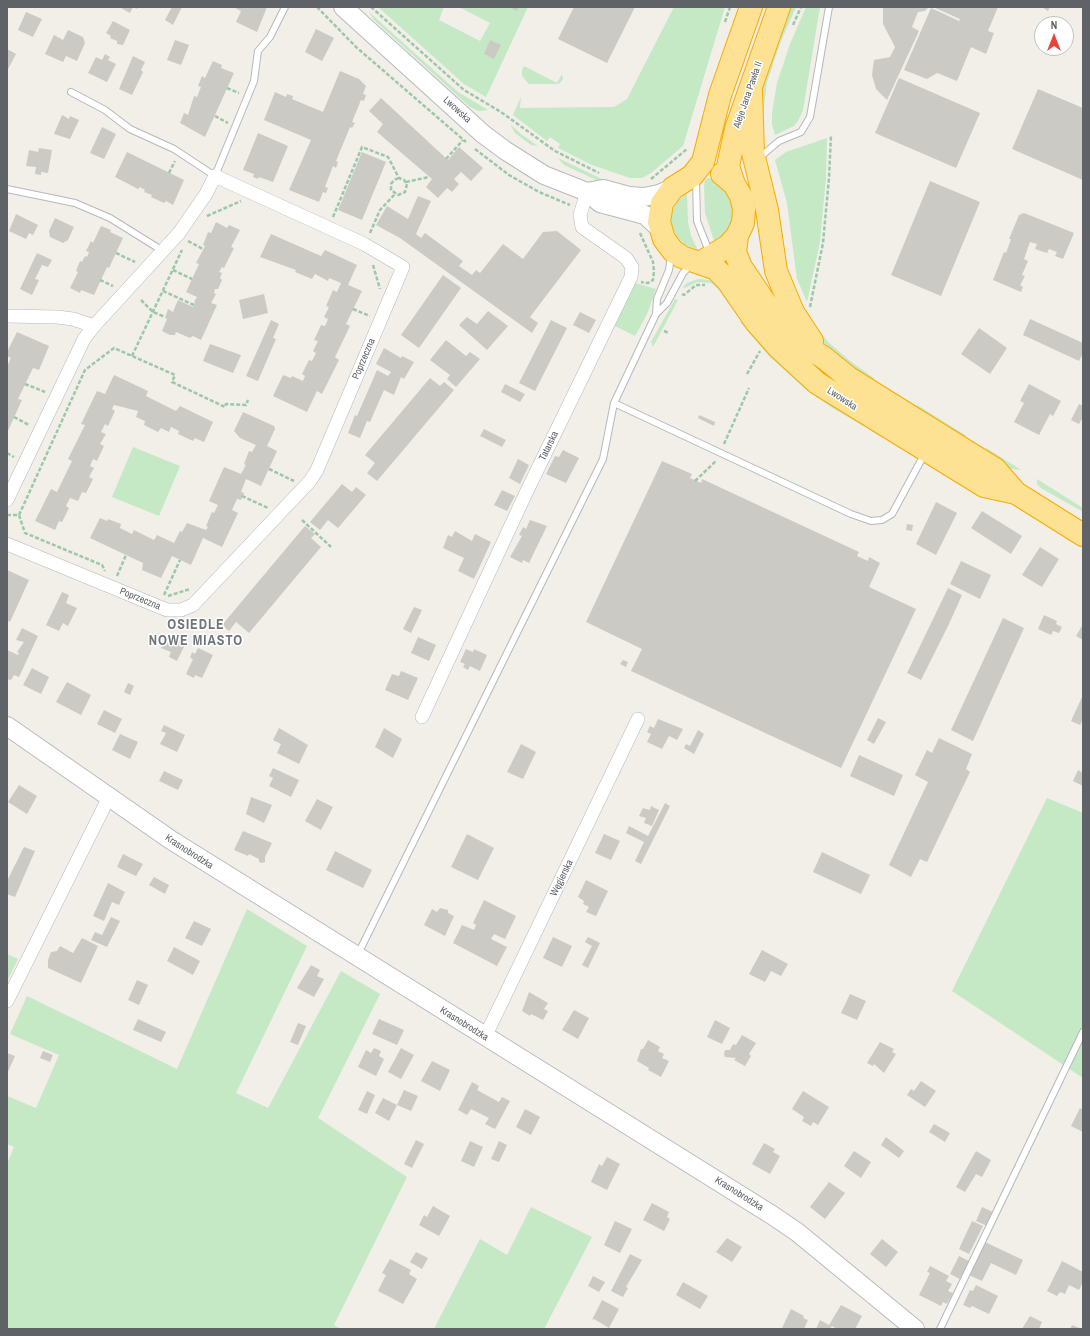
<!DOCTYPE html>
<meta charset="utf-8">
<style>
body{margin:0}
#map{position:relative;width:1090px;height:1336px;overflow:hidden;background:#f1efe8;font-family:"Archivo Narrow",sans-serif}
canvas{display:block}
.frame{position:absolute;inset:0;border:8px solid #5f6368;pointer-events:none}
.north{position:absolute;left:1034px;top:16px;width:40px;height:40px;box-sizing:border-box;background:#fff;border:1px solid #bfc1c3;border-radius:50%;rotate:0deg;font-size:11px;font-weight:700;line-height:16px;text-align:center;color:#5f6368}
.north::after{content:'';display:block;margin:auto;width:14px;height:18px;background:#ea4335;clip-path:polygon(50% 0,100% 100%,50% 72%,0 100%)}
</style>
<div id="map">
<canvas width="1090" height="1336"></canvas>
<div class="frame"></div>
<div class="north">N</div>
</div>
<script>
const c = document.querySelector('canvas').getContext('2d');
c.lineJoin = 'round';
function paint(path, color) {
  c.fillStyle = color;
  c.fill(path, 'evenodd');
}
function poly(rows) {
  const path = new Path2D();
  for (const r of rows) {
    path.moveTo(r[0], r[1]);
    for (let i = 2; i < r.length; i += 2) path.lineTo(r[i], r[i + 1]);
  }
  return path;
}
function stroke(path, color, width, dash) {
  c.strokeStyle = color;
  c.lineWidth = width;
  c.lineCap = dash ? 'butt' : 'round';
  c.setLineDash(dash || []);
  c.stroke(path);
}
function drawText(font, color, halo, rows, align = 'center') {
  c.font = font + ' "Archivo Narrow",sans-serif';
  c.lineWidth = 3;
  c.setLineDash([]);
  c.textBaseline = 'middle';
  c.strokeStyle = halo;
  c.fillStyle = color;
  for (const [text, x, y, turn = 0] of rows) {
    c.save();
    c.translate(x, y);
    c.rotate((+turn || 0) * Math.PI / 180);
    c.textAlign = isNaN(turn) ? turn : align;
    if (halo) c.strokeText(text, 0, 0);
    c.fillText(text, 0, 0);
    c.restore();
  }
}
paint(poly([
 [378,7,444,7,439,20,480,41,490,23,459,7,528,7,486,97,464,84],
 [674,7,725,7,683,146,651,173,642,178,630,178,592,165,558,148,560,144,550,137,547,141,513,115,521,97,520,108,614,107,627,99],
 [789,7,796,7,781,41,767,82,762,123,760,94],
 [806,7,820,7,803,110,798,121,794,126,775,135,772,124,772,113,777,83,790,44],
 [369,12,458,92,488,110,479,111,470,107,374,20],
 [524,66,557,83,562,74,563,79,559,84,529,84,522,76,522,70],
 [510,124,521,134,538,146,531,145,515,133],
 [827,138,826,177,820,242,807,302,797,279,787,203,775,160,786,152],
 [558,158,606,181,605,184,564,165],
 [708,178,714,179,727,188,736,220,716,247,705,213,704,188,705,180],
 [687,193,688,222,691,236,698,250,684,244,677,236,672,227,671,218,673,209,678,201],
 [698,279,709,280,719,286,734,308,730,306,720,291,711,283,697,282,685,288,683,287,687,283],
 [635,283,656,289,647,314,635,336,613,325],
 [797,295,811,320,828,342,850,361,875,379,867,379,831,351,816,335],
 [675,299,678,300,653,347,651,342],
 [743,320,884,435,882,437,831,407,804,388,769,356,740,322],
 [917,405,967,436,960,436,913,408],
 [133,447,180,466,159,516,112,497],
 [985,447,1021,470,1012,469,990,456],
 [1037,479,1083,508,1083,512,1041,488,1037,484],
 [1047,798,1083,813,1083,1078,952,991],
 [247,909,307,946,236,1093,268,1108,341,971,380,994,318,1118,407,1177,334,1325,341,1329,7,1329,7,1164,14,1147,7,1144,7,1096,36,1108,59,1055,10,1034,27,996,177,1069],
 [7,954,18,959,7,981],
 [531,1207,592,1237,544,1329,434,1329,480,1239,507,1255]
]), '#c5e8c5');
paint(poly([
 [119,7,138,7,137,9,133,7,130,13],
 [172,7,182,7,173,25,165,20],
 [233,7,267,7,257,32,236,22,241,11],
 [509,7,519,7,517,11],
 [574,7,635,7,607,63,558,39],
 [883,7,929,7,925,11,918,12,912,27,919,31,887,100,876,89,872,75,874,60,890,57,895,47,883,24],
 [933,7,998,7,988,31,994,33,986,54,971,47,957,81,937,73,927,79,904,70,931,8,959,21,956,29,960,19],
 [1042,7,1050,7,1048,11],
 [26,12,42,19,33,37,18,30],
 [113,21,130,30,123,45,117,44,117,41,110,38,111,36,106,33],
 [316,29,334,38,322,61,305,52],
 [68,30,83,37,85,43,77,61,66,56,63,62,45,54,54,35,63,40],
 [175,40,189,45,181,65,167,60],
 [490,40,501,45,494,59,484,54],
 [7,49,16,54,7,71],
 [105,54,110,57,108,60,116,64,107,82,88,73,96,57,102,60],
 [133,56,145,62,141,70,143,72,132,95,119,89],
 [213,61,222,65,221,68,234,73,205,137,180,123,184,113,188,115,194,96,197,97,201,87,198,86,202,76,205,78],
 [340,71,359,79,366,86,363,94,366,95,364,101,361,100,352,122,355,123,352,128,350,127,336,161,338,162,336,168,333,166,325,187,328,188,326,193,323,192,319,202,289,190,311,140,264,120,275,92,286,97,287,94,293,96,292,99,323,112],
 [899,78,980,113,956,168,875,133],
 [1038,89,1083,108,1083,180,1012,149],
 [381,98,448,160,459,147,483,168,471,181,461,172,454,179,459,184,452,192,447,188,438,198,426,187,432,179,377,132,383,124,369,111],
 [62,115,69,119,70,116,79,120,70,139,54,134],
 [102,127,116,134,104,159,90,153],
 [258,133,288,146,273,182,259,177,258,179,253,177,254,174,243,170],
 [39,148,52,150,48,173,41,172,41,175,35,174,36,167,26,166,29,150,38,152],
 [127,152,184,180,173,205,166,201,164,203,151,197,152,195,144,192,145,190,140,187,138,189,115,177],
 [362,152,386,162,362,220,338,210],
 [930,181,980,202,941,296,891,275],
 [418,196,431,201,416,234,421,238,425,233,463,261,459,266,472,275,476,270,480,273,503,244,523,259,543,232,557,231,581,250,530,317,538,323,532,333,400,238,376,225,387,206,408,219],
 [1024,213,1074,233,1063,259,1055,256,1057,252,1049,249,1047,253,1035,249,1037,244,1030,242,1024,259,1028,261,1022,275,1025,276,1020,285,1023,287,1021,292,993,280,1004,252,1006,253,1011,239,1009,239,1019,215],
 [16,214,38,225,33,235,29,233,26,239,9,231],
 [55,218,74,227,68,240,63,243,50,237,49,231],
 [216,222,227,228,229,225,240,230,231,247,234,248,224,268,222,267,219,272,222,273,220,278,222,280,218,289,215,289,214,293,216,294,211,303,217,305,201,340,193,336,190,338,176,332,175,335,170,335,162,331,167,319,165,318,168,309,173,312,178,300,193,307,195,303,194,302,197,297,186,292,199,264,196,263,205,246,203,245,208,232,211,233],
 [101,226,111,230,110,232,123,238,109,268,107,267,94,295,81,290,80,293,70,288,78,272,76,271,80,261,82,262,85,256,87,257,89,252,86,251,91,241,93,243],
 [271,234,321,256,325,250,357,265,348,285,362,291,346,324,350,326,335,357,339,360,322,394,317,391,307,412,273,396,283,375,291,378,292,376,303,381,305,376,302,374,309,360,312,361,316,353,313,351,318,341,314,340,321,325,325,326,328,319,324,317,329,307,326,306,333,290,337,292,341,283,329,278,328,281,315,274,312,279,295,272,296,270,260,257],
 [37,253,52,260,48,267,42,265,35,279,39,280,32,295,20,289],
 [443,275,461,288,419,348,401,335],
 [264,294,268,313,243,319,239,300],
 [488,311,508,326,487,350,459,325,467,317,477,324],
 [580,312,596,320,589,333,573,325],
 [1030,319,1083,343,1083,353,1079,361,1023,335],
 [271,320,279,324,273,338,276,339,258,381,246,376],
 [551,320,567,328,535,391,519,383],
 [979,328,1007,348,990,374,961,354],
 [17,332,49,346,39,370,33,368,18,399,22,400,7,433,7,367,11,358,7,356,7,352],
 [446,340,466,356,470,352,480,359,456,387,447,379,450,375,430,360],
 [210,344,241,355,233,373,203,361],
 [384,348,401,358,402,356,414,362,404,379,401,377,394,395,384,390,370,422,367,421,360,438,348,433,355,415,357,416,377,370,388,376,391,372,376,364],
 [114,375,148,391,146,396,176,411,180,406,213,422,204,442,195,438,193,441,178,434,179,431,171,427,169,432,161,428,158,432,144,425,145,421,136,417,138,411,114,405,112,409,115,411,108,426,105,424,101,432,106,434,100,444,104,446,97,461,93,459,90,466,94,468,89,477,93,479,86,493,82,492,78,501,70,498,66,506,69,508,62,522,59,521,55,530,35,521,51,489,57,492,72,461,68,459,85,425,81,424,97,391,105,394],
 [430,378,440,386,444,382,454,390,377,481,367,473,375,463,365,455],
 [505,384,525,394,520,402,501,392],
 [1029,384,1061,401,1053,416,1050,414,1039,435,1014,422,1024,403,1020,401],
 [1079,404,1083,406,1083,417,1079,424,1071,420],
 [243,412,274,426,275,429,267,446,277,451,261,486,246,479,241,492,244,493,241,500,237,499,232,510,238,513,222,547,203,538,191,565,172,556,161,578,142,570,143,563,90,538,100,518,107,521,108,519,121,524,120,528,132,534,134,530,154,540,157,535,174,543,180,531,182,532,187,523,206,530,208,527,206,526,212,512,214,513,218,505,209,501,224,467,241,474,246,465,244,464,249,451,252,452,256,445,240,438,234,431],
 [699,415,715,422,714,426,698,418],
 [484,429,506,440,502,447,480,436],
 [563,450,579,458,566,483,546,474,555,456,559,457],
 [518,459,529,465,520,484,509,478],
 [662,461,692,474,690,478,701,483,702,479,859,552,857,556,868,561,869,557,880,563,869,587,916,609,841,768,631,671,642,649,586,622],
 [342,484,352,492,356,487,366,495,338,528,328,520,320,530,310,522],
 [502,490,515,496,507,511,494,505],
 [936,502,957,513,936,555,916,544],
 [982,511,1022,536,1011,554,971,528],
 [530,520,547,526,529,563,523,560,522,563,510,557,522,536,519,535,523,527,526,529],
 [907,524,913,525,912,531,906,530],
 [305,526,315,534,311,538,321,547,249,633,236,622,229,631,222,625],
 [455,531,472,541,475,534,491,542,474,579,458,571,464,558,443,548,448,535,452,537],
 [1040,547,1059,559,1042,587,1022,575],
 [961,561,991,575,980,599,950,584],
 [7,570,29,580,10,622,7,620],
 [948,588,962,595,949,624,921,680,907,673],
 [62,592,69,595,66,603,77,608,68,626,63,623,59,631,46,625],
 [414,607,422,610,411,633,403,629],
 [1044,615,1057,621,1056,624,1062,627,1059,633,1053,631,1051,635,1038,629],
 [1003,618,1024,628,973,741,951,730],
 [1083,624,1083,640,1076,636],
 [22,628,38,636,19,677,14,675,11,680,7,679,7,650,18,655,19,653,17,652,24,642,16,640],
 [167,635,175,639,176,636,187,641,177,661,169,657,171,652,161,648],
 [418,637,436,645,429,661,411,653],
 [198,648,213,655,202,678,195,675,194,678,186,674,193,659,190,658,192,652,195,654],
 [466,649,473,652,474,649,487,655,480,671,470,666,468,670,463,667,465,664,460,662],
 [623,660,628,662,626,667,620,664],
 [32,668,49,677,41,694,23,685],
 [401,671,418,678,408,700,385,690,392,674,399,676],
 [67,682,91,695,81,715,56,702],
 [128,683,134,686,130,695,124,692],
 [1083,695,1083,719,1080,725,1071,721],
 [104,710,122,719,115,733,97,724],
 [878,718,886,722,874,744,867,740],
 [658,719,683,729,677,740,669,736,662,749,647,742,651,734,647,732,650,726,654,728],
 [164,725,185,735,177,752,160,744,166,733,161,731],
 [279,728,308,745,299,764,277,753,281,744,273,740],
 [384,728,402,739,393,758,375,747],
 [698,730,704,734,694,754,684,748,686,744,690,746],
 [120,734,138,742,130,759,112,750],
 [939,738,972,754,966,769,970,772,927,862,920,859,911,877,889,865,928,782,915,775,927,750,932,753],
 [521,744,536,752,523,779,507,772],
 [859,755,903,775,894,796,850,776],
 [273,768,299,780,291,797,269,786,273,778,269,776],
 [1078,770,1083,773,1083,786,1073,781],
 [164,771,183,780,178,790,159,781],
 [19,785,37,796,27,814,8,802],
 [251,797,272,805,264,823,246,814],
 [317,799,333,807,321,830,305,821],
 [665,803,670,806,641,864,635,861,644,842,626,833,629,826,648,836],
 [651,806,659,810,652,826,644,823,646,818,639,816,643,808,650,810],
 [243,831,272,843,265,857,265,862,262,863,259,862,259,859,249,854,248,856,234,850],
 [467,834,494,848,478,880,451,867],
 [604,834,620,841,611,860,595,853],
 [24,847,35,851,15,897,7,894,7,881],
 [335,851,372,870,363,888,326,870],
 [822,852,870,875,861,894,813,872],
 [123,854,143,864,136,876,117,867],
 [154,877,169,885,165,894,149,885],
 [586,880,608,891,596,916,586,912,589,907,583,904,584,901,578,897],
 [108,883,125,892,119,905,112,902,104,921,93,916],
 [484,900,516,916,505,939,494,934,491,939,507,947,497,966,453,943,462,925,474,930,476,925,473,923],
 [440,908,448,910,448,913,454,916,445,936,424,925,432,909,437,912],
 [111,917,120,921,107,947,91,940,95,932,102,935],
 [194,921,211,929,202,946,185,938],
 [553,937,572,946,562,967,543,958],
 [588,937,600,943,588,968,582,965,592,946,585,942],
 [82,938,98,946,81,983,48,968,48,960,51,952,57,951,60,946,73,953],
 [174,947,200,961,193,975,167,961],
 [762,950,788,964,781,976,771,971,765,982,749,974],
 [311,965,320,970,317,976,324,979,314,997,297,988],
 [137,980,148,985,139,1005,128,1000],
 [529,992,548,1003,544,1009,548,1011,543,1020,531,1014,530,1016,522,1011],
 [850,994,866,1001,857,1020,841,1013],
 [574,1010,589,1018,578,1039,562,1030],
 [138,1019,166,1032,161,1042,133,1030],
 [379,1019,404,1030,397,1045,372,1034],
 [715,1020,730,1028,722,1044,707,1037],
 [298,1023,306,1026,298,1045,290,1042],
 [742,1035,756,1043,749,1054,751,1056,745,1066,734,1060,736,1058,725,1057,724,1054,725,1050,730,1050,733,1044,736,1045],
 [648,1040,660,1047,658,1051,664,1054,662,1058,669,1061,661,1077,648,1070,649,1068,637,1061,641,1049,643,1049],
 [880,1042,894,1049,892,1052,896,1054,884,1073,874,1064,873,1066,867,1063],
 [374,1048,381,1051,379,1056,384,1059,376,1076,358,1067,366,1050,371,1053],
 [401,1048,414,1055,401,1079,388,1072],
 [43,1051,53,1055,50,1062,40,1058],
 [7,1053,15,1056,7,1074],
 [432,1061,450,1070,440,1091,421,1081],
 [921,1081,936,1091,925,1107,907,1095,911,1089,914,1091],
 [472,1082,479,1086,477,1090,499,1102,502,1097,510,1101,495,1129,485,1124,489,1118,471,1109,467,1115,458,1110],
 [404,1090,418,1096,411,1111,397,1105],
 [367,1091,375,1095,367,1114,358,1110],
 [803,1091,829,1107,818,1125,813,1122,811,1126,802,1121,804,1117,792,1109],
 [383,1098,397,1105,389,1121,375,1113],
 [1080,1108,1083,1110,1083,1132,1071,1126],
 [525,1109,540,1117,531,1135,516,1127],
 [934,1124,950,1133,945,1142,929,1132],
 [886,1137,904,1151,899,1158,881,1145],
 [416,1140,424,1144,412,1168,404,1164],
 [470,1141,483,1147,474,1167,461,1161],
 [499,1141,507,1145,499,1162,491,1159],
 [764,1143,775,1149,773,1152,780,1156,770,1174,752,1164],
 [854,1151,871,1162,861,1178,844,1166],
 [976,1151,991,1160,982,1177,976,1174,965,1192,956,1187],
 [607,1157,620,1164,607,1190,591,1182,599,1164,602,1166],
 [829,1182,845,1193,825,1219,810,1207],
 [652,1203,669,1212,667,1217,670,1219,664,1231,643,1220],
 [433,1206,450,1216,439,1236,419,1225,424,1215,427,1217],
 [982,1207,993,1212,987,1226,976,1221],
 [615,1221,632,1229,620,1253,604,1245],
 [972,1221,983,1226,969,1254,959,1249],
 [727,1238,742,1247,732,1262,716,1252],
 [882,1239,898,1252,886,1267,870,1254],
 [985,1242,1023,1260,1016,1275,991,1263,982,1281,969,1275],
 [416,1252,428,1258,422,1269,410,1262],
 [630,1254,642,1260,626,1287,628,1288,623,1297,611,1291],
 [959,1256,969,1261,960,1279,950,1274],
 [390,1259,411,1270,409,1274,417,1279,403,1304,378,1291,386,1275,382,1273],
 [1062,1261,1083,1272,1083,1282,1079,1290,1069,1285,1065,1294,1060,1292,1057,1296,1047,1291],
 [930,1266,949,1276,946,1281,952,1284,948,1291,953,1293,947,1304,943,1302,941,1306,919,1295,930,1273,927,1272],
 [593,1276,605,1282,599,1292,588,1286],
 [683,1282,708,1296,700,1309,676,1295],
 [976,1285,998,1296,989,1314,972,1306,970,1308,963,1305,970,1290,973,1291],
 [602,1300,619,1309,609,1328,594,1319,592,1320],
 [841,1305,862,1316,855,1329,837,1329,832,1326,830,1329,816,1329,820,1320,829,1325],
 [791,1309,804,1316,803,1318,808,1320,804,1329,782,1328],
 [1030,1316,1042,1322,1039,1329,1022,1329],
 [1072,1325,1082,1329,1070,1329]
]), '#cccac5');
const lane = poly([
 [71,92,105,110,130,129,174,149,215,176,254,81,258,51,270,37,285,7],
 [759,158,779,141,801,132,810,117,829,7],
 [696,179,697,221,710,254],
 [7,189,75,203,110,218,163,251],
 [656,314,657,299,669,270,671,256],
 [614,403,656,314,667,303,683,273,691,265],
 [358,954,603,459,614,403,851,514,871,521,882,520,892,514,925,453],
 [940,1329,1083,1032]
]);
const street = poly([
 [7,316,57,317,73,319,94,326],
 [7,500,84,339,94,326,179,233,206,194,215,176,364,244,403,267,317,470,310,481,193,605,181,610,167,610,7,544],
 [422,717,526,493,631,277,632,267,626,258,582,227,580,215,587,192],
 [7,1001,109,797],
 [485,1037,638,719]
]);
const secondary = poly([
 [343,7,483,134,506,151,544,175,587,192,600,203,645,215,660,229],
 [587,192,603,189,629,196,644,197,659,194,673,188],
 [7,726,171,840,772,1215,797,1232,915,1329]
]);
const highway = poly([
 [751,7,720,95,703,162,692,176,673,188,662,203,659,222,664,239,673,251,682,257,716,269,727,280,756,322,779,348,817,383,984,486,1016,493],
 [751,90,753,153,767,210,776,271,793,312,812,341],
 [734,184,728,166,736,129,779,7],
 [737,236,735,252,741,267,770,310,801,344,823,357,849,378,995,469,1016,493,1083,535],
 [700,263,728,246,737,236,743,223,744,209,741,196,734,184,722,174]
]);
stroke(lane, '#b5b8bc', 8);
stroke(street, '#b5b8bc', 14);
stroke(secondary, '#b6babf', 20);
stroke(highway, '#f9ab00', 24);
stroke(poly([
 [317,7,356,47,466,142],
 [371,7,464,90,501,112,555,151,599,173],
 [725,22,730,7],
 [793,25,801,7],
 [227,88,239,93],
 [215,116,228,123],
 [475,149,509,175,539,192,570,205],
 [446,159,463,140],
 [169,173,175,161],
 [651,179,687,149],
 [406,182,429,177],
 [207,216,241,201],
 [333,217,362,147,388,157,399,178,404,180,407,184,405,192,398,195,391,190,391,184,394,180,399,178],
 [370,233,380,210,395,194],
 [640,233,653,262,654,271,653,280,648,283,641,282],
 [188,241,203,249],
 [116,253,135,262],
 [373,265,380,289],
 [173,270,192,279],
 [100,280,113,286],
 [163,291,194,305],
 [682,294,684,295,696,285,705,285],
 [141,300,153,312,165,317],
 [810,307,823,243,829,178,831,135],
 [353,309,370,316],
 [664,331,669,333],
 [132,356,182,250],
 [747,374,760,351],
 [25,384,45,392],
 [14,417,29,425],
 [724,444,749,388],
 [7,453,14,457],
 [269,469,294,481],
 [695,481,716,461],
 [242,496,268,508],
 [7,515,19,515,25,533,102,565,105,571],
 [19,515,85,370,114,348,175,375,172,382,225,407,226,404,246,405,248,400],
 [302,520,331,547],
 [117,576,126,555],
 [164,595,180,560],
 [168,596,190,589]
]), '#9cc7a9', 2.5, [4, 2]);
stroke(lane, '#fff', 6);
stroke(street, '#fff', 13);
stroke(secondary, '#fff', 18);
stroke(highway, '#fde293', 22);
drawText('10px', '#5f6368', '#fff', [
 ["Aleje Jana Pawła II",748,95,-71],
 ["Lwowska",457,110,42],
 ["Poprzeczna",364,359,-67],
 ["Lwowska",842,399,33],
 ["Tatarska",549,446,-64],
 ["Poprzeczna",140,599,22],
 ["Krasnobrodzka",189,852,33],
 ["Węgierska",562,878,-64],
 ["Krasnobrodzka",464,1024,32],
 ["Krasnobrodzka",739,1194,32]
]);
c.letterSpacing = '1px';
drawText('bold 14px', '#70757a', '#fff', [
 ["OSIEDLE",196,625],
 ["NOWE MIASTO",196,641]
]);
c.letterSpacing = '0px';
</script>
